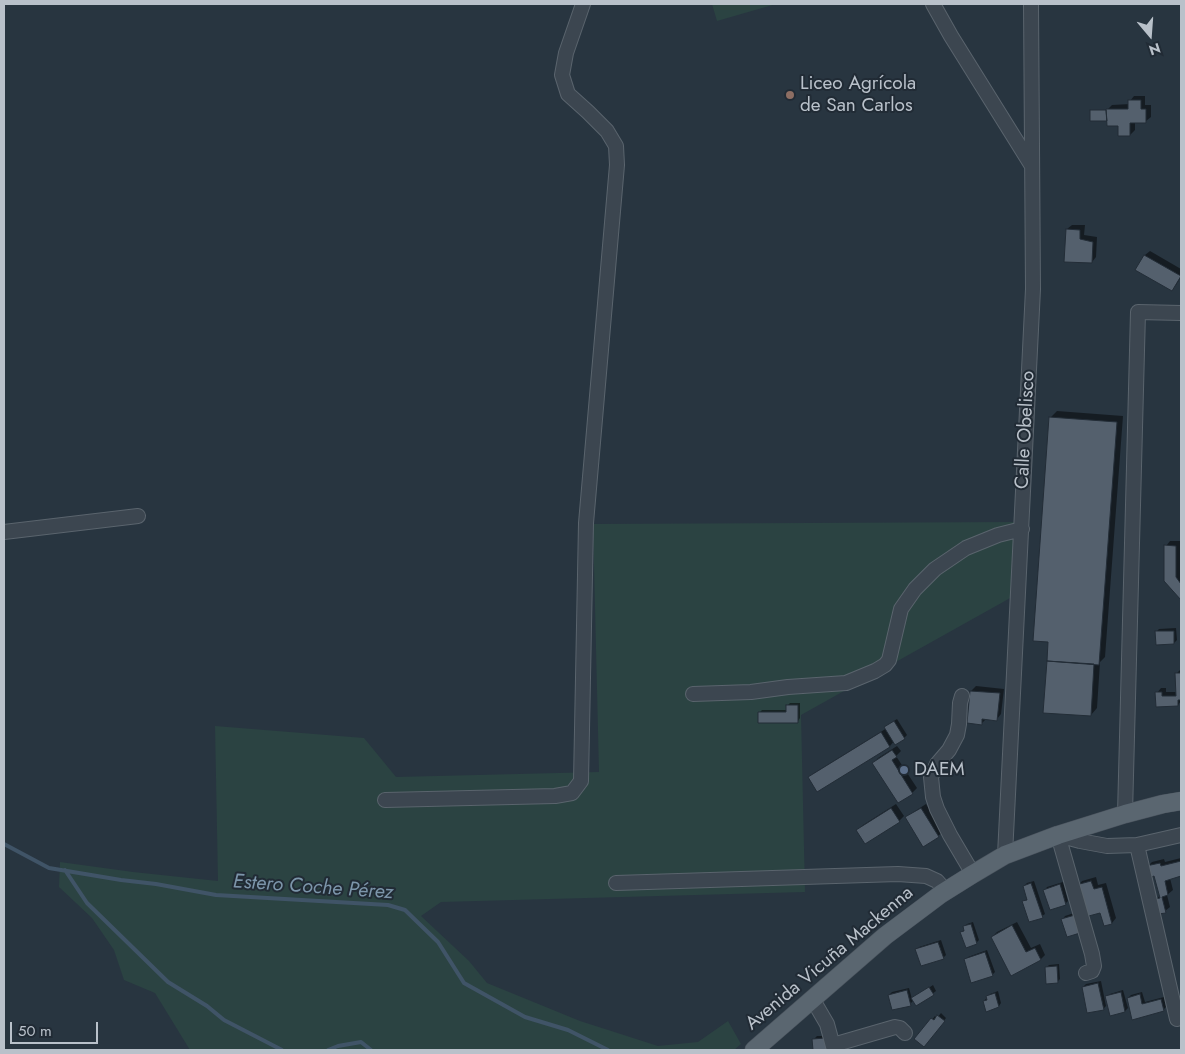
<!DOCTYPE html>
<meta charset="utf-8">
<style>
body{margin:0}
#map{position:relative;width:1185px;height:1054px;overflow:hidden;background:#283540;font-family:Jost,sans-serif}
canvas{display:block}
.frame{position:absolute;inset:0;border:5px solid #b9c1ca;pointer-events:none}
.north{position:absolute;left:1125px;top:10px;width:50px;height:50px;-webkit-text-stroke:4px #212b35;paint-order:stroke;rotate:162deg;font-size:14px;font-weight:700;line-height:20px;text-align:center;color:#b9c1ca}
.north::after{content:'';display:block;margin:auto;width:18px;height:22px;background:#b9c1ca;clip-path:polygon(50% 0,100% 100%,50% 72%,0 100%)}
.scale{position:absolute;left:10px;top:1022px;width:88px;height:22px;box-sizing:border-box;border:2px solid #b9c1ca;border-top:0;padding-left:6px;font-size:15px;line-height:18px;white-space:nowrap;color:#b9c1ca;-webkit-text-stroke:4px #212b35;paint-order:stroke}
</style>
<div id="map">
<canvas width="1185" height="1054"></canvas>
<div class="frame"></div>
<div class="north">N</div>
<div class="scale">50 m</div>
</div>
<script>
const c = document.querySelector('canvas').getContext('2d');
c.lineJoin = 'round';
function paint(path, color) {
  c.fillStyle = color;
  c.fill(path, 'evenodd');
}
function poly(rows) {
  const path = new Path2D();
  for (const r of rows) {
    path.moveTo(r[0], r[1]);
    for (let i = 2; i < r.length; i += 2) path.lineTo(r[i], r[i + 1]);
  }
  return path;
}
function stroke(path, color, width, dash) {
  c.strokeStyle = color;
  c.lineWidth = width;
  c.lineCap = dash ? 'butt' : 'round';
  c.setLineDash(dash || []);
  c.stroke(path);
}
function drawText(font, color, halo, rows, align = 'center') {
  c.font = font + ' Jost,sans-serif';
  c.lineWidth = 4;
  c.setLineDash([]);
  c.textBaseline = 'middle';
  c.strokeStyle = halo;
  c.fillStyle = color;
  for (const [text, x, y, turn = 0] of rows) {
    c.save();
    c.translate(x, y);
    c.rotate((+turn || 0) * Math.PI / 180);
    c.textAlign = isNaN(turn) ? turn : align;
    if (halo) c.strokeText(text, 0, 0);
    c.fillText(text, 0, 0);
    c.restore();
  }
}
paint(poly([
 [712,4,776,4,717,21],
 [1016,522,1012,597,801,715,805,892,441,902,421,916,469,961,487,983,580,1021,658,1046,698,1042,728,1021,741,1044,734,1050,190,1050,155,993,124,980,114,950,92,918,59,887,60,862,133,872,218,881,215,726,364,738,396,777,599,772,593,524]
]), '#2b4342');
paint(poly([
 [1134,96,1145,96,1145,105,1151,105,1151,117,1146,121,1135,121,1135,130,1130,135,1120,125,1108,118,1092,111,1093,110,1107,110,1112,105,1130,104,1130,101],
 [1072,225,1085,225,1084,235,1097,237,1096,257,1092,262,1067,229],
 [1150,251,1181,269,1181,277,1176,285,1172,290,1137,269,1145,255],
 [1057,411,1123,416,1105,657,1100,662,1097,708,1091,715,1049,641,1051,417],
 [1170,541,1181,541,1181,599,1165,581,1166,546],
 [1176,628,1177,640,1174,643,1156,632,1159,629],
 [1181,669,1181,701,1178,705,1157,705,1157,693,1161,688,1166,688,1166,692,1177,692,1176,674],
 [976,686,1004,689,1001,714,997,719,987,718,981,724,971,691],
 [790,703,800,703,800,718,798,721,759,713,762,710,787,710,787,706],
 [897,719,907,735,904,738,894,741,890,746,817,790,810,777,814,773,887,728,886,727,889,724],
 [897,746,901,751,896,756,917,788,912,793,899,802,874,763,878,758],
 [896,804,904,816,899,821,866,842,858,830,863,825],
 [926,804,943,832,938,836,907,818,912,813],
 [1181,858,1181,875,1170,878,1173,890,1167,895,1170,907,1165,911,1156,900,1160,895,1155,875,1147,867,1152,862,1164,859,1165,862],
 [1096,877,1098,885,1106,883,1116,918,1112,923,1078,886,1082,881],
 [1034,881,1045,914,1042,916,1024,902,1027,899,1024,886,1027,883],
 [1063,882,1068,901,1066,903,1045,890,1047,887],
 [1077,912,1082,929,1063,919,1065,916],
 [973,922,979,940,976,943,962,932,965,929,964,927,967,924],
 [1017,922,1031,948,1040,944,1045,955,1041,959,1012,974,992,937,997,932],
 [941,940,946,955,943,958,916,950,919,947],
 [987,950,995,972,992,975,965,960,968,957],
 [1059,964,1060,979,1057,982,1046,968,1049,965],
 [1101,981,1106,1006,1103,1009,1083,987,1086,984],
 [933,985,936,991,917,1005,914,1000,910,1004,889,995,892,992,909,988,912,999],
 [1123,990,1128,1008,1125,1011,1107,997,1110,994],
 [998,991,1001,1003,999,1006,984,1001,990,994],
 [1142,992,1145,1002,1164,997,1166,1007,1163,1010,1133,1018,1128,998,1131,995],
 [941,1013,946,1018,927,1042,916,1039,935,1016,937,1018],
 [817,1036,829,1036,829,1050,814,1050,814,1039]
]), '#0007');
stroke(poly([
 [4,844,49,868,121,880,156,884,216,895,388,905,405,910,438,942,464,983,525,1017,568,1030,608,1050],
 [65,870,87,903,168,982,207,1006,224,1020,282,1050],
 [328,1050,338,1046,361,1042,371,1050]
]), '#405467', 4);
const building = poly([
 [1128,100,1141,100,1141,109,1146,109,1146,123,1130,123,1130,136,1118,136,1118,126,1107,126,1106,109,1128,109,1128,100],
 [1090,110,1106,110,1107,121,1090,121,1090,110],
 [1066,229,1080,230,1080,239,1093,242,1092,263,1064,262,1066,229],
 [1144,255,1181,276,1172,291,1135,270,1144,255],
 [1049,417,1117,422,1099,665,1047,661,1048,642,1033,641,1049,417],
 [1164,545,1176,546,1176,577,1181,584,1181,600,1164,581,1164,545],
 [1155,631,1174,631,1174,644,1156,645,1155,631],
 [1047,661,1094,664,1091,716,1043,713,1047,661],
 [1175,673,1181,673,1181,700,1178,700,1178,706,1156,707,1155,692,1162,692,1162,696,1176,696,1175,673],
 [970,691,1000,693,997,721,982,719,982,725,967,723,970,691],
 [786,705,798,705,798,723,758,723,758,712,786,712,786,705],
 [894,721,905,739,895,745,884,727,894,721],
 [881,732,890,747,817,792,808,777,881,732],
 [892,750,897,757,892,760,913,794,898,803,872,763,892,750],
 [891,808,900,822,865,844,856,830,891,808],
 [921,808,939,837,923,847,905,817,921,808],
 [1181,861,1181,876,1165,881,1168,895,1162,897,1166,913,1158,914,1155,899,1160,898,1154,876,1149,878,1146,866,1160,863,1161,866,1181,861],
 [1091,881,1094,889,1102,887,1112,924,1104,926,1100,913,1085,917,1076,885,1091,881],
 [1031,883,1043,918,1029,922,1022,901,1027,900,1023,886,1031,883],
 [1060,884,1066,905,1050,910,1043,890,1060,884],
 [1075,915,1080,933,1067,937,1061,919,1075,915],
 [971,924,977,944,966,948,960,932,964,931,963,926,971,924],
 [1012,925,1026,952,1035,948,1041,960,1011,976,991,937,1012,925],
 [938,942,944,959,921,966,915,949,938,942],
 [985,952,993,976,971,983,964,959,985,952],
 [1057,966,1058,983,1046,984,1045,967,1057,966],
 [1098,983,1104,1010,1087,1013,1082,987,1098,983],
 [929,987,934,995,916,1006,911,998,929,987],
 [907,990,911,1006,892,1010,888,995,907,990],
 [1121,992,1125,1012,1110,1016,1105,996,1121,992],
 [995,993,999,1007,986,1012,983,1001,987,1000,986,996,995,993],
 [1140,994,1142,1004,1161,999,1164,1011,1132,1020,1127,998,1140,994],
 [937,1015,945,1021,924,1047,914,1039,931,1018,934,1020,937,1015],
 [826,1038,827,1050,813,1050,812,1039,826,1038]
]);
paint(building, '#54606d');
stroke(building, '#232d37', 1);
const minor = poly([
 [933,4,951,36,1032,166],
 [4,532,138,516],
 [693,694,751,692,788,687,846,683,875,671,885,665,889,660,901,609,915,589,935,569,966,548,998,535,1022,529],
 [962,696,960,703,959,724,957,735,949,750,937,764,931,777,933,797,937,809,950,835,973,874],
 [385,800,555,796,572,793,581,781,586,523,617,165,616,146,607,131,588,112,568,94,562,75,566,53,583,4],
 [1125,814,1138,312,1181,313],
 [1058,835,1092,954,1094,966,1092,971,1086,973],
 [1058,835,1080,841,1107,846,1137,845,1181,835],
 [1137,845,1177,1019],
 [1005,855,1033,289,1031,4],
 [616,883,898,874,926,876,937,881,946,891],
 [813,1000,827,1024,834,1050],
 [833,1045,895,1027,900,1028,905,1033]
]);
const major = poly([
 [754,1050,885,936,941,894,973,874,1005,855,1058,835,1125,814,1163,804,1181,801]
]);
stroke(minor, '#5a646d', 16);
stroke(major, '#49525c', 19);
stroke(minor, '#3c4650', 14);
stroke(major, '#5a6670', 18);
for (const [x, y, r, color] of [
 [790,95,5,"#8d6e63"],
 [904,770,5,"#5c6f8a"]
]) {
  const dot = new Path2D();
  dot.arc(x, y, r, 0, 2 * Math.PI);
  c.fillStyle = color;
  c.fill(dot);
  stroke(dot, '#212b35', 2);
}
drawText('19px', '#b9c1ca', '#212b35', [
 ["Liceo Agrícola",800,84],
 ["de San Carlos",800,106],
 ["DAEM",914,770]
], 'left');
drawText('19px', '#b9c1ca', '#212b35', [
 ["Calle Obelisco",1026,430,-87],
 ["Avenida Vicuña Mackenna",830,959,-40]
]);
drawText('italic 20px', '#7c95aa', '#212b35', [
 ["Estero Coche Pérez",313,888,4]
]);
</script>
